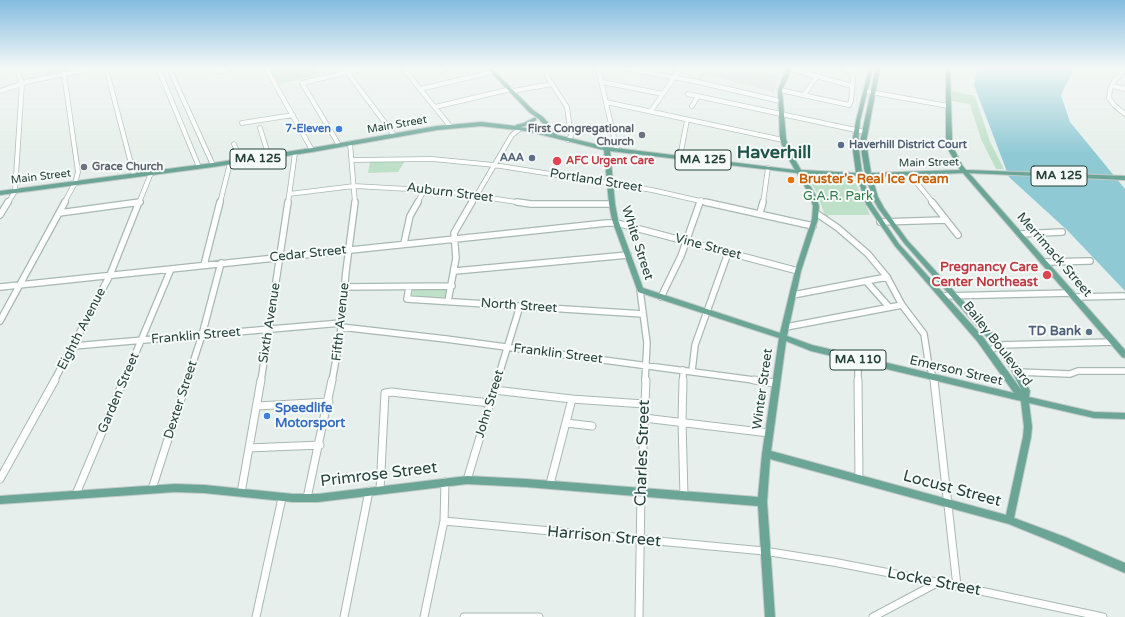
<!DOCTYPE html>
<style>
body{margin:0}
canvas{display:block;background:#e6efeb}
</style>
<canvas width="1125" height="617"></canvas>
<script>
const c = document.querySelector('canvas').getContext('2d');
c.lineJoin = 'round';
function paint(path, color) {
  c.fillStyle = color;
  c.fill(path, 'evenodd');
}
function poly(rows) {
  const path = new Path2D();
  for (const r of rows) {
    path.moveTo(r[0], r[1]);
    for (let i = 2; i < r.length; i += 2) path.lineTo(r[i], r[i + 1]);
  }
  return path;
}
function stroke(path, color, width, dash) {
  c.strokeStyle = color;
  c.lineWidth = width;
  c.lineCap = dash ? 'butt' : 'round';
  c.setLineDash(dash || []);
  c.stroke(path);
}
function drawText(font, color, halo, rows, align = 'center') {
  c.font = font + ' "Varela Round",sans-serif';
  c.lineWidth = 4;
  c.setLineDash([]);
  c.textBaseline = 'middle';
  c.strokeStyle = halo;
  c.fillStyle = color;
  for (const [text, x, y, turn = 0] of rows) {
    c.save();
    c.translate(x, y);
    c.rotate((+turn || 0) * Math.PI / 180);
    c.textAlign = isNaN(turn) ? turn : align;
    if (halo) c.strokeText(text, 0, 0);
    c.fillText(text, 0, 0);
    c.restore();
  }
}
paint(poly([
 [703,68,750,68,779,76,774,92,706,75,702,81,697,80]
]), '#d4dfda');
paint(poly([
 [41,68,86,68,47,76],
 [269,68,315,68,320,75,279,84],
 [952,91,975,96,990,142,1004,169,996,169,981,139,970,104,952,101],
 [405,161,398,172,368,173,370,162],
 [816,177,852,180,856,184,870,215,829,215,827,217,825,216,817,193,810,181],
 [413,289,447,289,445,297,412,296]
]), '#bfe0c8');
paint(poly([
 [978,68,1074,68,1061,95,1070,122,1125,189,1125,291,1068,231,1009,177,974,85]
]), '#8ec9d4');
const minorFar2 = poly([
 [106,68,134,175],
 [158,68,199,167],
 [169,68,213,165],
 [266,68,312,150],
 [344,68,394,135],
 [403,68,450,126],
 [551,68,547,74,548,78,567,107,571,136,568,140],
 [598,68,617,150],
 [622,68,694,81,780,101],
 [787,68,852,86],
 [840,68,853,72],
 [441,70,449,68],
 [1125,70,1114,81,1110,90,1109,98,1114,105,1125,114],
 [215,72,234,68],
 [64,74,78,172,75,183,64,203],
 [602,82,663,94],
 [1113,86,1125,89],
 [420,89,493,72],
 [780,90,849,105,851,101,854,68],
 [0,91,30,81,95,68],
 [513,91,552,84],
 [865,91,948,106],
 [688,94,865,132],
 [804,95,817,76],
 [606,102,783,140],
 [692,106,698,96],
 [435,107,511,89],
 [651,111,681,68],
 [242,123,293,115],
 [260,128,269,157],
 [350,143,355,203],
 [234,144,241,161],
 [339,145,302,83,366,68],
 [680,157,687,120],
 [352,160,432,159,494,165,652,190,709,203],
 [913,178,933,203],
 [289,194,354,186,444,191,523,203],
 [8,203,15,191,22,83,16,68],
 [134,203,140,202],
 [139,203,151,173],
 [220,203,230,163],
 [288,203,295,153],
 [417,203,425,189],
 [472,203,512,135,521,128],
 [700,203,701,200],
 [763,203,768,168]
]);
const minorFar1 = poly([
 [517,202,531,204,612,204],
 [705,202,813,226],
 [932,202,958,235],
 [59,213,140,202],
 [760,213,763,202],
 [816,213,838,228,868,254,887,277,902,305,924,334,928,360,934,381],
 [0,215,8,202],
 [880,222,946,220],
 [1020,234,1062,232],
 [404,243,410,216,418,202],
 [1044,262,1090,261],
 [204,265,220,202],
 [455,271,628,255],
 [866,281,889,307],
 [0,287,607,223,617,223,798,271],
 [344,287,452,286],
 [409,287,407,299,643,314],
 [640,290,647,343,645,381],
 [793,295,887,277],
 [943,296,1071,293],
 [661,297,681,256,700,202],
 [1075,297,1123,296],
 [448,301,456,258,454,233,472,202],
 [0,321,65,202],
 [341,327,446,339,761,381],
 [786,327,902,305],
 [74,346,341,323],
 [990,351,998,345,1114,342],
 [858,360,858,381],
 [692,371,695,345,728,253],
 [1017,372,1070,374,1078,371,1125,371],
 [54,381,110,275,139,202],
 [124,381,171,269],
 [187,381,202,335,221,263],
 [261,381,288,202],
 [332,381,340,338,346,271,355,202],
 [497,381,520,306],
 [683,381,683,370]
]);
const minor = poly([
 [683,380,682,422,684,496],
 [754,380,775,383],
 [858,380,859,479],
 [934,380,957,586],
 [494,390,572,399,644,404],
 [257,406,329,402],
 [644,418,769,433],
 [566,423,592,426],
 [249,448,320,445],
 [0,479,55,380],
 [467,480,497,380],
 [550,484,572,399],
 [152,489,187,380],
 [380,490,385,393,391,392,490,403],
 [241,493,261,380],
 [76,494,124,380],
 [307,498,332,380],
 [444,521,764,551,833,562,957,586,1103,617],
 [256,617,282,498],
 [344,617,369,491],
 [424,617,444,521,445,482],
 [464,617,539,617],
 [639,617,641,492,646,380],
 [873,617,937,583]
]);
const major = poly([
 [487,68,491,68,533,110,543,117,555,130,557,135,607,147,795,170,784,151,780,139,778,90,782,79,788,68,792,68,782,90,786,139,790,151,801,170,856,173,852,143,856,121,869,68,873,68,860,121,858,143,862,173,865,173,860,142,876,68,880,68,866,142,871,173,960,170,949,151,946,139,946,68,950,68,952,139,955,151,962,165,966,170,1125,176,1125,180,969,173,1125,350,1125,358,1122,357,963,173,872,177,878,197,884,208,908,241,998,339,1018,367,1030,391,1029,397,1094,412,1125,413,1125,419,1094,418,1029,403,1032,427,1031,437,1014,518,1065,537,1125,563,1125,573,1063,546,1009,524,770,459,767,502,775,617,765,617,758,506,526,487,467,484,318,502,293,502,204,493,175,492,0,504,0,496,175,484,204,485,293,494,318,494,467,476,526,479,758,497,762,454,779,338,638,292,612,220,609,204,604,150,526,131,481,126,437,130,312,152,213,167,0,195,0,191,213,163,312,148,437,126,481,122,516,126,516,125,524,123,534,118,536,118,536,120,528,125,521,127,552,134,539,119,529,112,487,68],
 [610,151,797,173,809,194,813,206,812,219,795,271,780,333,643,288,618,220,615,204,610,151],
 [803,174,857,176,866,204,895,246,977,341,1014,393,812,345,787,336,801,271,818,219,819,206,815,194,803,174],
 [862,176,866,177,872,197,878,208,904,243,992,343,1012,371,1022,391,983,337,899,244,872,204,862,176],
 [786,341,811,351,1021,401,1024,427,1023,437,1006,515,771,451,786,341]
]);
stroke(minorFar2, '#a8b8b2', 5.5);
stroke(minorFar1, '#a8b8b2', 8);
stroke(minor, '#a8b8b2', 9);
stroke(major, '#c2cac8', 2);
stroke(minorFar2, '#fff', 4);
stroke(minorFar1, '#fff', 5.5);
stroke(minor, '#fff', 7);
paint(major, '#6aa596');
const sky = c.createLinearGradient(0, 0, 0, 154);
sky.addColorStop(0, '#84bce0');
sky.addColorStop(0.44, '#f4f8f6');
sky.addColorStop(1, '#f4f8f600');
c.fillStyle = sky;
c.fillRect(0, 0, 1125, 154);
for (const [x, y, r, color] of [
 [339,129,4,"#3f7fe0"],
 [642,135,4,"#6b7280"],
 [841,145,4,"#5c6f8a"],
 [532,158,4,"#5c6f8a"],
 [557,161,5,"#e0444e"],
 [84,167,4,"#6b7280"],
 [791,180,4,"#e8710a"],
 [1047,275,5,"#e0444e"],
 [1089,332,4,"#5c6f8a"],
 [267,416,4,"#3f7fe0"]
]) {
  const dot = new Path2D();
  dot.arc(x, y, r, 0, 2 * Math.PI);
  c.fillStyle = color;
  c.fill(dot);
  stroke(dot, '#f7fbf9', 1.5);
}
drawText('11px', '#24423a', '#f7fbf9', [
 ["Main Street",397,125,-10],
 ["Main Street",929,163,-1],
 ["Main Street",41,177,-7]
]);
drawText('bold 11px', '#366cbe', '#f7fbf9', [
 ["7-Eleven",331,129]
], 'right');
drawText('bold 11px', '#5b616d', '#f7fbf9', [
 ["First Congregational",634,129],
 ["Church",634,142],
 ["Grace Church",92,167,"left"]
], 'right');
drawText('bold 11px', '#4e5e75', '#f7fbf9', [
 ["Haverhill District Court",849,145],
 ["AAA",524,158,"right"]
], 'left');
drawText('bold 11px', '#be3a42', '#f7fbf9', [
 ["AFC Urgent Care",566,161]
], 'left');
for (const [x, y, w] of [
 [258,159,56],
 [703,160,56],
 [1059,176,56],
 [858,360,56]
]) {
  const box = new Path2D();
  box.roundRect(x - w / 2, y - 10, w, 20, 3);
  c.fillStyle = '#f7fbf9';
  c.fill(box);
  stroke(box, '#24423a', 1);
}
drawText('bold 12px', '#24423a', null, [
 ["MA 125",258,159],
 ["MA 125",703,160],
 ["MA 125",1059,176],
 ["MA 110",858,360]
]);
drawText('bold 13px', '#c56008', '#f7fbf9', [
 ["Bruster's Real Ice Cream",799,180]
], 'left');
drawText('13px', '#24423a', '#f7fbf9', [
 ["Portland Street",596,181,9],
 ["Auburn Street",450,193,7],
 ["White Street",637,243,72],
 ["Vine Street",708,247,15],
 ["Cedar Street",308,254,-6],
 ["Merrimack Street",1054,255,49],
 ["North Street",519,306,4],
 ["Fifth Avenue",341,322,-84],
 ["Sixth Avenue",270,323,-81],
 ["Eighth Avenue",82,329,-63],
 ["Franklin Street",196,336,-5],
 ["Bailey Boulevard",997,344,52],
 ["Franklin Street",558,354,7],
 ["Emerson Street",956,371,13],
 ["Winter Street",763,389,-82],
 ["Garden Street",119,393,-67],
 ["Dexter Street",181,400,-72],
 ["John Street",490,404,-73]
]);
drawText('13px', '#2d7a4b', '#f7fbf9', [
 ["G.A.R. Park",838,197]
]);
drawText('bold 13px', '#be3a42', '#f7fbf9', [
 ["Pregnancy Care",1038,268],
 ["Center Northeast",1038,283]
], 'right');
drawText('bold 13px', '#4e5e75', '#f7fbf9', [
 ["TD Bank",1081,332]
], 'right');
drawText('bold 13px', '#366cbe', '#f7fbf9', [
 ["Speedlife",275,409],
 ["Motorsport",275,424]
], 'left');
drawText('16px', '#24423a', '#f7fbf9', [
 ["Charles Street",643,453,-88],
 ["Primrose Street",379,475,-7],
 ["Locust Street",952,489,15],
 ["Harrison Street",604,537,5],
 ["Locke Street",934,582,11]
]);
drawText('bold 18px', '#1f5548', '#f7fbf9', [
 ["Haverhill",774,153]
]);
</script>
